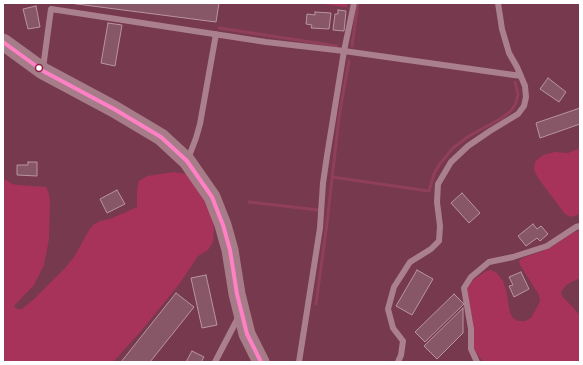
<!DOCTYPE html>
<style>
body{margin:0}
#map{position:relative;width:583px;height:365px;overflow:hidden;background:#77394d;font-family:"PT Sans Narrow",sans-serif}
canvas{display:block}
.frame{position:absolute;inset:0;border:4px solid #fff;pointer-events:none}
</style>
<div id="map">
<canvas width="583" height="365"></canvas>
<div class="frame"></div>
</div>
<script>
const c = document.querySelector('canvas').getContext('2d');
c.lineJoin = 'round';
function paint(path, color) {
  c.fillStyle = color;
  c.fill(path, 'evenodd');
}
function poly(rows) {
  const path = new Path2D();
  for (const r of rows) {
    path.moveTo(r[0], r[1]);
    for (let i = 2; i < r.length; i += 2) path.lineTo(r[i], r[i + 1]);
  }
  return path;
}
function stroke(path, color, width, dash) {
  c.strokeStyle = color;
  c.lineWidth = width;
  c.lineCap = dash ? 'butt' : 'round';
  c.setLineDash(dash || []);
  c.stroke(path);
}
paint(poly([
 [315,3,348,3,347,7],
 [580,148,580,214,571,217,565,214,538,178,534,170,535,162,543,155,555,152,568,153],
 [174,172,187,174,199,190,212,217,214,229,213,242,208,250,198,256,180,283,141,331,113,362,3,362,3,178,12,184,18,185,46,187,49,194,50,203,49,239,44,265,34,285,14,306,17,309,22,309,34,299,65,268,74,257,89,230,93,225,100,221,110,219,137,207,137,191,139,181,147,176],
 [577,231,580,231,580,278,566,285,561,292,562,296,580,315,580,362,484,362,479,357,474,348,474,329,467,289,473,280,486,271,491,270,497,273,503,281,506,290,510,313,513,318,518,321,525,321,531,318,536,309,540,301,539,295,520,265,519,261,522,258,543,251,555,245,569,235]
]), '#a7335b');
stroke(poly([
 [219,28,337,46],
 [352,46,358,3],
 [332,177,429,191,434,174,439,165,453,148,469,136,500,119,511,111,515,105,517,99,518,94,515,82],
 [249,202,318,210],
 [316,304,327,223,339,117,349,61]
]), '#903f5a', 3);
const building = poly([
 [69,3,219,3,216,22,69,3],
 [36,6,40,27,28,29,23,9,36,6],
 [338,10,346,11,344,31,333,30,335,14,338,14,338,10],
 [315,12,331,13,329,29,311,28,312,25,306,24,307,14,315,15,315,12],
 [108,23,122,25,115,66,101,63,108,23],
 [548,78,566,92,559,102,540,89,548,78],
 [580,108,580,124,540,138,536,123,580,108],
 [28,162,37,162,37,176,17,175,17,165,28,165,28,162],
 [117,190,125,204,107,213,100,199,117,190],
 [462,193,480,213,469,223,451,203,462,193],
 [533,224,537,229,541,226,548,234,540,241,537,238,526,246,518,236,533,224],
 [417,270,433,279,412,315,396,306,417,270],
 [521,272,529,289,514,297,509,286,513,285,509,277,521,272],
 [206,275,217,325,202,328,191,278,206,275],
 [176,293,194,307,150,362,121,362,176,293],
 [454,294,464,304,425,342,415,332,454,294],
 [463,308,463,333,437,359,424,346,463,308],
 [192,351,204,357,201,362,186,362,192,351]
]);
paint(building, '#885767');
stroke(building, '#b895a1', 1);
stroke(poly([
 [43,68,51,9,266,42,344,51,521,76],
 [188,159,196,138,200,124,216,34],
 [215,362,239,316],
 [299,362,320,228,323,183,327,156,344,51,354,3],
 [398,362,401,355,403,341,393,328,388,309,394,287,410,262,431,249,439,241,440,226,437,202,438,184,451,162,468,146,490,131,518,114,524,106,526,97,525,86,517,67,509,53,502,29,498,3],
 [477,362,471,349,471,329,464,288,471,277,489,262,513,257,547,246,576,227,580,226]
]), '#aa808e', 6);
stroke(poly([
 [3,42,43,71,114,109,161,137,187,161,212,197,223,225,230,250,237,294,247,334,261,362]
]), '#a67c89', 17);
stroke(poly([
 [3,42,43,71,114,109,161,137,187,161,212,197,223,225,230,250,237,294,247,334,261,362]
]), '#ff80c5', 4);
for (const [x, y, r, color] of [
 [39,68,3.5,"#fff"]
]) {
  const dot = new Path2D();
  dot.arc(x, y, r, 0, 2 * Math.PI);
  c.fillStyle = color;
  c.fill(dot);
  stroke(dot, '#911f44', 1.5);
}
</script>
